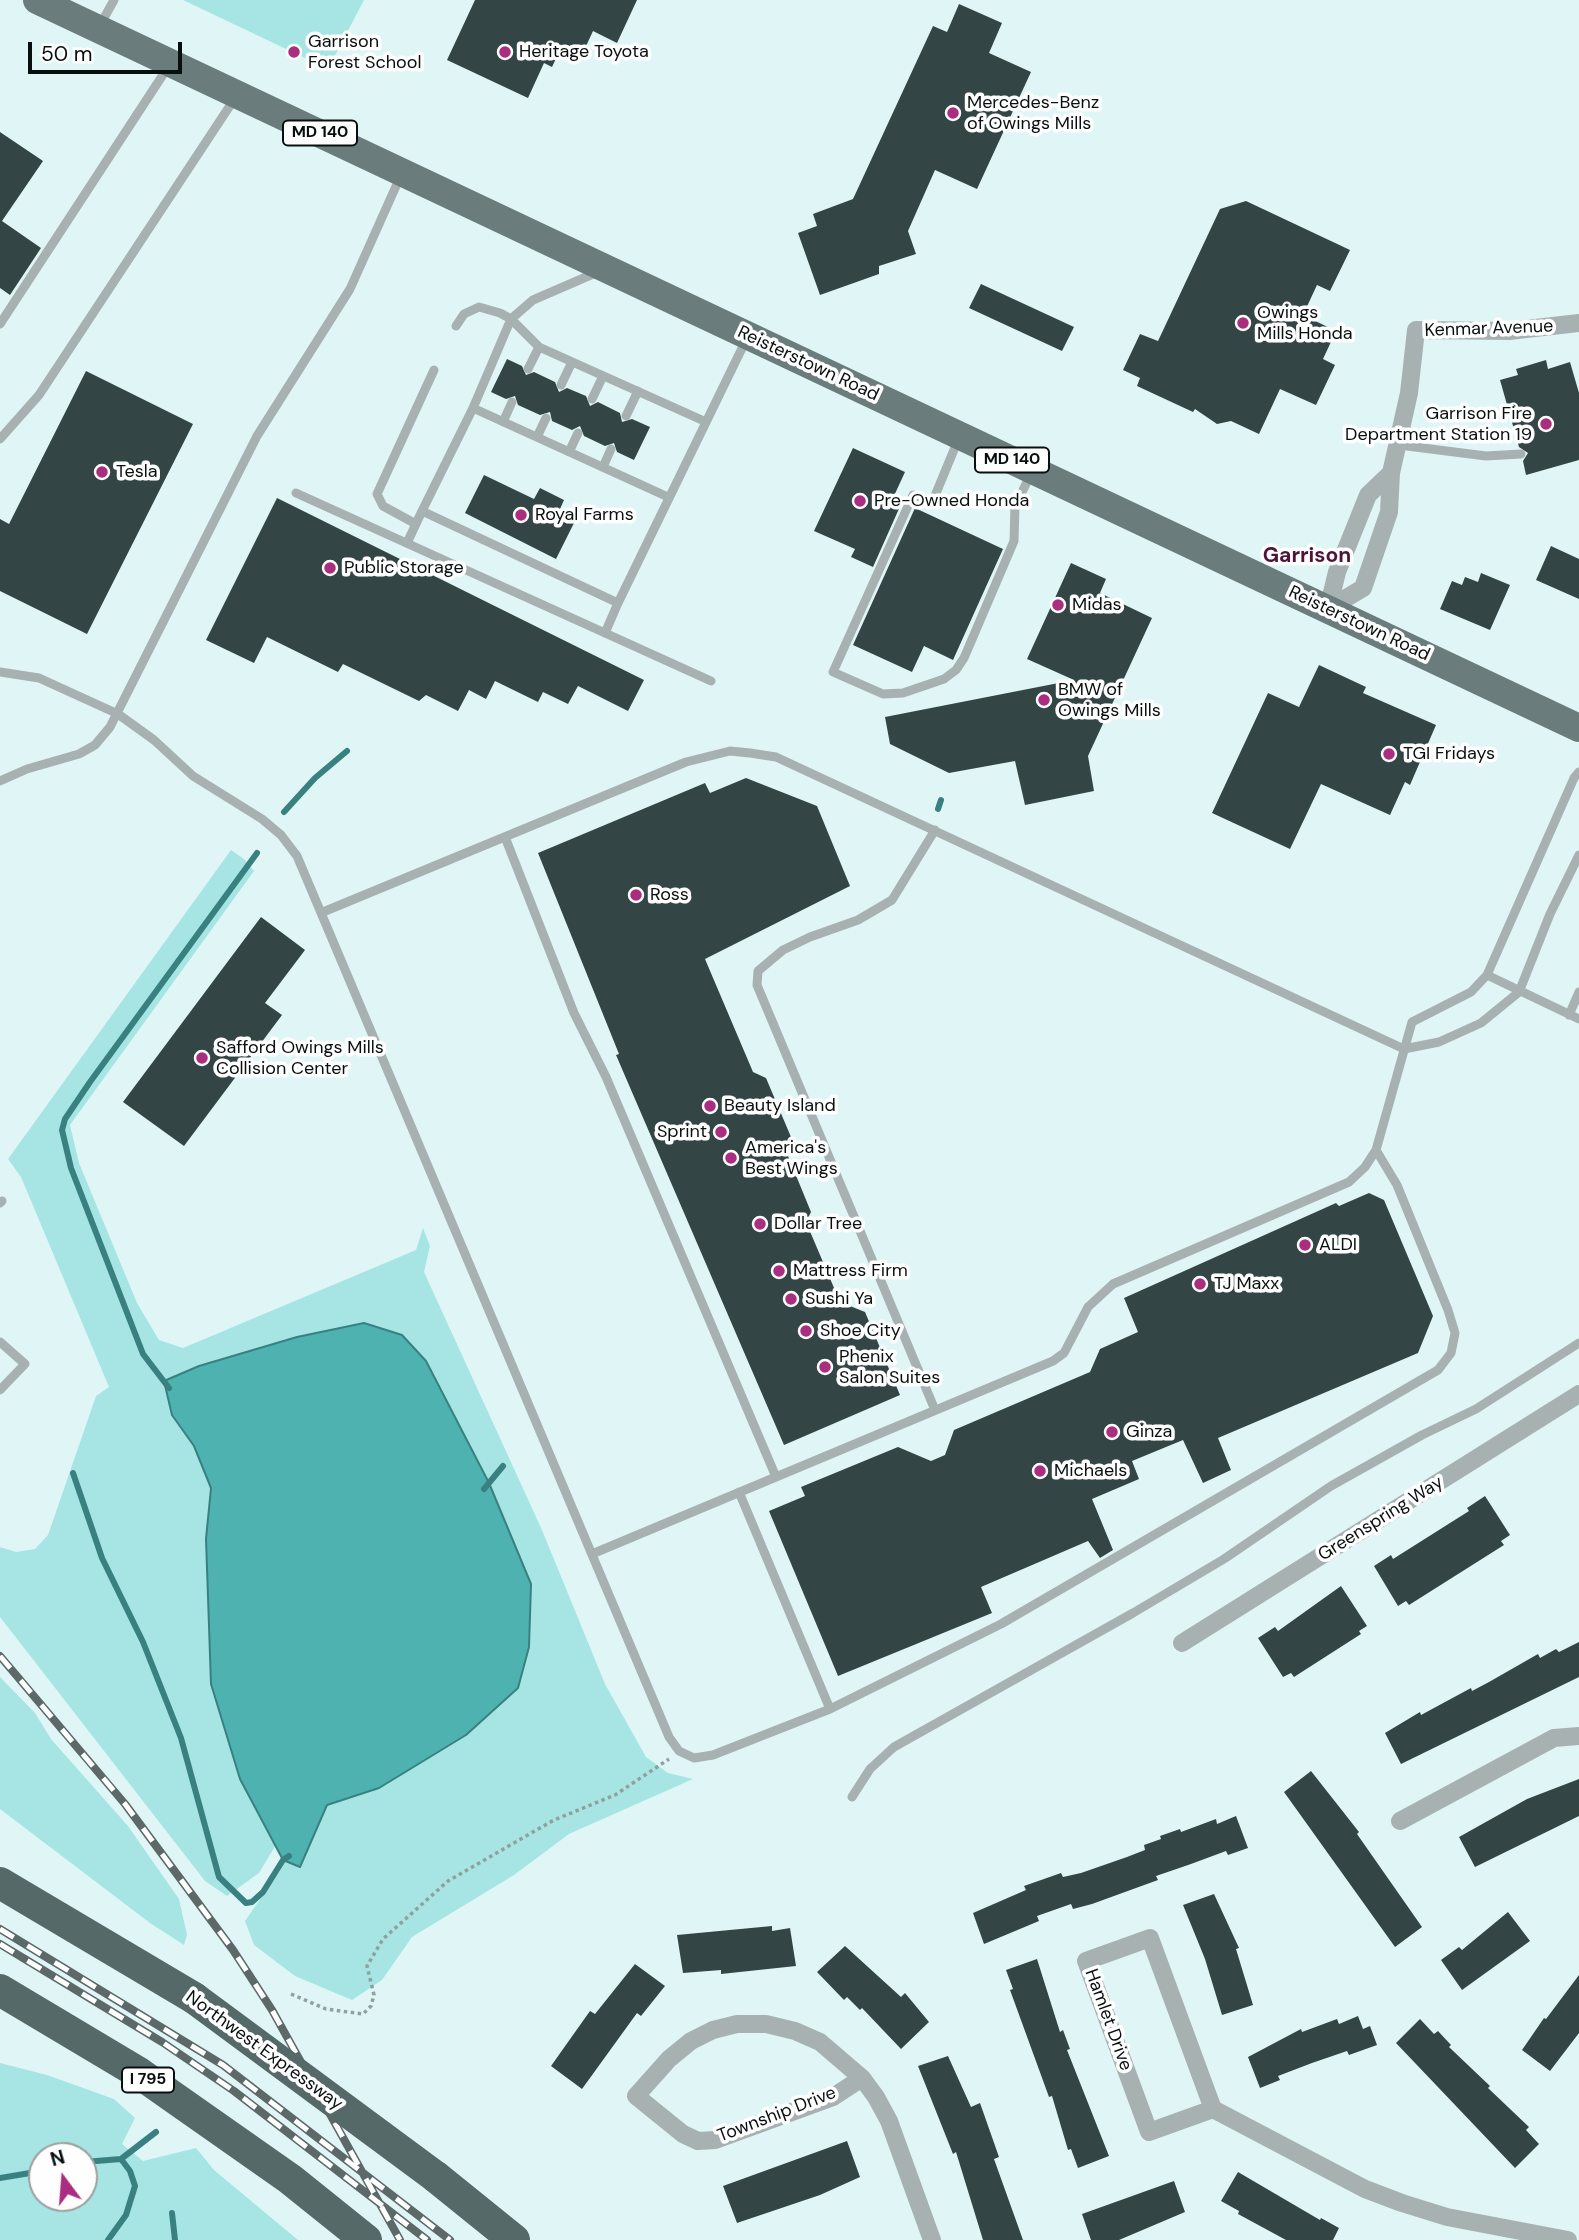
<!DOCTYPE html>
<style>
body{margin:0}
#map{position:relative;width:1579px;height:2240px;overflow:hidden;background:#e0f6f6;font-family:"DM Sans",sans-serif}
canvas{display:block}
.north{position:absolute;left:28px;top:2142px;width:70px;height:70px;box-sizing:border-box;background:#fefefe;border:2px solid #9c9f9e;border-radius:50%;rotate:344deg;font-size:19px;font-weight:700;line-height:28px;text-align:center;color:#08100f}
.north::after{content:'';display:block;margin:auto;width:24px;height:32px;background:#aa2e80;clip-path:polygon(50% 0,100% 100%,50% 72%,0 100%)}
.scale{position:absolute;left:28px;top:42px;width:154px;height:32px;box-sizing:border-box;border:4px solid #08100f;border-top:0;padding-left:9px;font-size:21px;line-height:24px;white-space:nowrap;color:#08100f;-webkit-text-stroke:5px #fefefe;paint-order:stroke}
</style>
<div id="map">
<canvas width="1579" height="2240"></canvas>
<div class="north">N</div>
<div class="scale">50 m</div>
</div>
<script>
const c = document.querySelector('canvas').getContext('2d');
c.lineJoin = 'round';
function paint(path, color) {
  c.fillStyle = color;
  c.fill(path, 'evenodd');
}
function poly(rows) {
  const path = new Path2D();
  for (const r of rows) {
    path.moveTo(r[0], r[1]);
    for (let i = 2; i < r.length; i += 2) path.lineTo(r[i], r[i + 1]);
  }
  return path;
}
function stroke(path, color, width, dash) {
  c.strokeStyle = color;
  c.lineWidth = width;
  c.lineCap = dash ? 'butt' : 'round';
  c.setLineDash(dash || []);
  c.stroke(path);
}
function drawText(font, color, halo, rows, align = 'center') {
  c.font = font + ' "DM Sans",sans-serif';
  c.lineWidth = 7;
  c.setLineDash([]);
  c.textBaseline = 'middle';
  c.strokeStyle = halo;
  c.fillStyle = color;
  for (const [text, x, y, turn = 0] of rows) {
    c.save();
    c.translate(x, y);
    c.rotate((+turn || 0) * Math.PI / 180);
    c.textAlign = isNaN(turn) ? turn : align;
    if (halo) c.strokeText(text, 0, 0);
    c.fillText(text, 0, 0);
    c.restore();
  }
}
paint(poly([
 [183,0,364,0,328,69],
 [231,850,244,859,254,871,70,1125,79,1163,137,1303,159,1340,183,1348,416,1250,423,1228,430,1246,424,1272,542,1530,605,1684,646,1757,668,1773,693,1779,569,1834,514,1875,412,1937,382,1980,352,2000,295,1976,254,1945,245,1921,280,1871,283,1860,300,1867,327,1805,379,1788,489,1483,426,1361,297,1337,199,1366,164,1381,172,1415,194,1446,211,1488,206,1539,211,1684,266,1823,277,1843,259,1873,227,1896,205,1881,0,1617,0,1547,16,1552,35,1549,48,1535,96,1396,109,1387,21,1177,8,1159],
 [0,1677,35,1713,51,1739,128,1826,179,1899,187,1935,184,1945,150,1923,0,1809],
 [0,2063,47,2075,114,2099,135,2118,122,2144,143,2161,196,2148,214,2170,298,2240,0,2240],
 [42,2156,84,2156,84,2198,42,2198]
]), '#a6e5e4');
const water = poly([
 [364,1323,402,1335,426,1361,489,1483,531,1584,529,1647,518,1688,466,1735,379,1788,327,1805,300,1867,283,1860,240,1779,211,1684,206,1539,211,1488,194,1446,172,1415,164,1381,199,1366,297,1337,364,1323]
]);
paint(water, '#4eb2b1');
stroke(water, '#398180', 2);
stroke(poly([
 [938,809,941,800],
 [284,812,315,778,347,751],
 [169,1388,143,1354,71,1168,62,1130,65,1119,90,1082,257,853],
 [73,1473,102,1558,143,1642,181,1738,219,1877,246,1903,252,1902,263,1892,283,1860,289,1856],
 [484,1489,503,1466],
 [121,2159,156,2132],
 [84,2162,121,2159,130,2171,135,2186,126,2215,108,2240],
 [0,2178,42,2171],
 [172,2213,175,2240]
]), '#398180', 6);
paint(poly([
 [475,0,637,0,617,43,593,31,581,57,561,48,552,67,544,63,528,98,447,60],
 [959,4,1002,23,989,53,1031,72,977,189,935,170,908,231,916,254,879,266,879,274,820,295,798,233,817,226,813,214,853,199,933,26,947,32],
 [0,132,43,161,2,221,41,248,10,295,0,288],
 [1246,201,1350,250,1330,291,1317,285,1303,315,1336,331,1323,359,1335,365,1316,405,1280,389,1259,434,1231,421,1217,424,1195,409,1193,412,1137,386,1140,378,1123,370,1140,334,1158,341,1220,209],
 [981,284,1074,327,1062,351,969,308],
 [507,359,522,366,526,375,534,372,555,382,559,392,567,388,586,396,590,406,598,402,620,413,622,422,632,419,650,427,634,460,617,452,614,443,605,446,584,436,580,426,572,430,552,421,550,412,540,415,518,405,515,396,506,399,491,392],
 [1546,360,1548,369,1570,362,1579,393,1579,460,1526,475,1523,461,1528,453,1519,447,1500,380,1518,375,1516,369],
 [86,371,193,424,87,634,0,591,0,519,9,524],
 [853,448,905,472,893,498,902,502,873,567,851,557,855,549,814,531],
 [484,475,534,499,540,488,564,500,560,509,577,517,556,559,465,513],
 [277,498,644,680,628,711,578,686,568,704,543,692,538,702,495,681,486,699,469,690,458,711,426,695,419,701,343,664,338,672,267,637,254,663,206,640],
 [915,508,1003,549,953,660,924,646,912,672,853,645],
 [1551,546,1579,559,1579,599,1536,580],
 [1071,563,1106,579,1100,593,1152,618,1088,756,1094,791,1025,805,1015,761,949,773,890,744,885,717,1074,680,1027,659],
 [1481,573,1510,585,1490,630,1440,609,1452,581,1462,585,1465,577,1478,582],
 [1319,665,1366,687,1363,693,1436,725,1410,785,1405,782,1390,815,1321,784,1290,849,1212,813,1268,693,1299,707],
 [746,778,817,806,850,886,705,959,753,1072,766,1078,791,1137,786,1151,811,1212,806,1222,840,1302,865,1312,900,1395,784,1445,616,1055,619,1054,538,853,705,783,710,793],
 [261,917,305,950,265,1003,282,1015,184,1146,123,1102],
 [1369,1193,1384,1200,1433,1316,1418,1353,1218,1438,1231,1470,1203,1483,1183,1440,1132,1461,1139,1479,1092,1499,1113,1550,1100,1558,1088,1541,981,1587,992,1613,838,1676,769,1511,805,1496,801,1487,898,1447,931,1461,945,1455,954,1430,1090,1372,1100,1349,1138,1332,1124,1298,1336,1203,1339,1206],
 [1485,1496,1510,1535,1501,1541,1504,1545,1409,1605,1406,1601,1398,1606,1374,1566,1391,1555,1393,1559,1469,1511,1467,1508],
 [1341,1586,1367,1626,1359,1631,1361,1634,1294,1677,1291,1673,1283,1677,1258,1638,1275,1627,1278,1631],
 [1579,1642,1579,1677,1401,1764,1385,1733,1420,1712,1421,1715,1471,1688,1472,1691,1489,1682,1538,1654,1540,1658,1556,1649,1559,1652],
 [1311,1771,1359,1832,1357,1834,1422,1927,1395,1947,1284,1792],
 [1579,1779,1579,1816,1475,1867,1459,1837,1527,1799],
 [1236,1816,1248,1848,1228,1855,1226,1851,1191,1864,1156,1876,1158,1880,1092,1904,1073,1909,1071,1904,1037,1916,1039,1921,984,1944,973,1913,1026,1890,1024,1886,1061,1873,1063,1877,1081,1873,1127,1857,1145,1850,1144,1845,1161,1839,1160,1836,1180,1829,1181,1832,1216,1819,1217,1824],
 [1214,1894,1239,1948,1236,1949,1253,2005,1222,2015,1205,1959,1183,1905],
 [1508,1912,1530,1941,1462,1990,1441,1960,1459,1947,1462,1950],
 [772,1926,772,1931,790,1928,796,1966,721,1974,721,1970,683,1973,677,1935],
 [845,1946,901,1997,905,1993,929,2022,901,2049,862,2008,860,2010,847,1997,844,2000,817,1972],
 [1037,1959,1060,2032,1063,2030,1070,2049,1067,2050,1109,2156,1078,2168,1071,2149,1068,2150,1052,2096,1049,2097,1010,1990,1013,1989,1006,1970],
 [635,1964,665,1986,641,2016,637,2013,582,2089,551,2066,590,2011,595,2014],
 [1579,1975,1579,2033,1550,2071,1522,2050,1544,2018,1546,2019],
 [1358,2016,1363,2029,1370,2026,1377,2045,1349,2055,1347,2051,1312,2063,1278,2076,1280,2080,1260,2088,1248,2057,1301,2029,1302,2032,1337,2019,1339,2024],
 [1420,2019,1434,2034,1438,2031,1451,2045,1449,2047,1490,2086,1488,2088,1529,2127,1526,2130,1539,2144,1515,2168,1396,2043],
 [948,2056,971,2107,980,2103,999,2157,994,2159,1023,2240,983,2240,956,2152,953,2154,918,2066],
 [847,2141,860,2177,820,2195,737,2223,723,2186],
 [1238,2172,1320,2220,1321,2218,1339,2228,1333,2240,1286,2240,1238,2214,1239,2211,1221,2201],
 [1174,2181,1185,2212,1119,2240,1091,2240,1082,2214]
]), '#334645');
stroke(poly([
 [291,1994,326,2009,363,2014,371,2006,374,1995,367,1966,383,1939,448,1881,554,1820,615,1795,669,1759]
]), '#8fa09f', 3.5, [3.5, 3.5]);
stroke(poly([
 [99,27,114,0],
 [600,271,533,300,511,319,473,408,422,511,618,603,746,340],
 [0,324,168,67],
 [456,326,464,314,479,307,500,313,511,319,539,347,704,421],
 [528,369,539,347],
 [561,385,572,362],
 [592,399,603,376],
 [473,408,668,497],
 [626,416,638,391],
 [503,422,512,402],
 [537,437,546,418],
 [0,439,39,395,235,98],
 [958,440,932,503,913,495,833,672,883,694,903,693,944,679,956,670,964,658,1014,541,1015,506,1032,472],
 [1399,445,1486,456,1521,454],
 [569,452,578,433],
 [603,467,611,449],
 [296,493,711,681],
 [416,524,383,506,377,494,434,370],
 [407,543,422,511],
 [605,633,618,603],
 [0,672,39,678,118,714,154,740,193,776,262,819,281,835,297,856,669,1737,679,1751,694,1758,713,1755,830,1709,1001,1624,1438,1370,1451,1353,1455,1333,1448,1310,1397,1185,1376,1150],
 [0,781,27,769,79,754,95,745,110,727,257,436,350,289,401,175],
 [935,830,892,900,858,920,810,937,783,950,758,971,757,985,935,1410],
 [505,837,574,1013,606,1077,776,1477],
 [323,912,686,762,730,751,750,753,776,757,1404,1049,1439,1042,1481,1023,1519,992,1550,914,1579,855],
 [1487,975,1579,1019],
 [1569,1015,1579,992],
 [0,1203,2,1201],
 [0,1342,25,1364,0,1390],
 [739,1492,830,1709],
 [592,1554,1053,1361,1064,1353,1088,1307,1113,1284,1349,1182,1365,1167,1376,1150,1412,1022,1471,992,1487,975,1574,778,1579,772],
 [852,1797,870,1769,894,1747,1133,1613,1224,1559,1331,1486,1422,1435,1476,1409,1579,1343]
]), '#a8b1b1', 9);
stroke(poly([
 [1328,609,1363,588,1389,512,1391,473,1409,393,1416,330,1509,331,1579,323],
 [1328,609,1337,572,1368,495,1391,473],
 [1182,1643,1579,1394],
 [1400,1821,1554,1738,1579,1736],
 [862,2078,833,2097,715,2140,698,2141,683,2134,636,2096,669,2059,691,2041,713,2030,737,2024,766,2024,795,2031,820,2042,862,2078,876,2097,889,2121,932,2240],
 [1213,2109,1149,2132,1086,1961,1150,1938,1213,2109,1365,2189,1402,2203,1447,2217,1568,2240]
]), '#a8b1b1', 18);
stroke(poly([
 [37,0,1579,728]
]), '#6b7c7c', 28);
stroke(poly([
 [0,1883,194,1998],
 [0,1990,139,2073,290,2179,366,2240],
 [436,2177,514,2240]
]), '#566969', 32);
const rail = poly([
 [0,1656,125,1804,233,1950,272,2010,400,2240],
 [0,1929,223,2065,450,2240],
 [0,1944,162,2042,234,2091,427,2240]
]);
stroke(rail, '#5c6968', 8);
stroke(rail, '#fefefe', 5, [16]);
stroke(poly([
 [194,1998,436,2177]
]), '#566969', 32);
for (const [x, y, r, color] of [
 [294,52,7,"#aa2e80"],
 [505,52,7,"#aa2e80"],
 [953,113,7,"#aa2e80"],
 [1243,323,7,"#aa2e80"],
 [1546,424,7,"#aa2e80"],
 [102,472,7,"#aa2e80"],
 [860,501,7,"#aa2e80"],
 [521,515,7,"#aa2e80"],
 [330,568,7,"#aa2e80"],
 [1058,605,7,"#aa2e80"],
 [1044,700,7,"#aa2e80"],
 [1389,754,7,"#aa2e80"],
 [636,895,7,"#aa2e80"],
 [202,1058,7,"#aa2e80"],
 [710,1106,7,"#aa2e80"],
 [721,1132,7,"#aa2e80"],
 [731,1158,7,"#aa2e80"],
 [760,1224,7,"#aa2e80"],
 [1305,1245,7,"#aa2e80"],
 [779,1271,7,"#aa2e80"],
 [1200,1284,7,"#aa2e80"],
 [791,1299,7,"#aa2e80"],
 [806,1331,7,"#aa2e80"],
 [825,1367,7,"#aa2e80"],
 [1112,1432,7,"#aa2e80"],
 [1040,1471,7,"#aa2e80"]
]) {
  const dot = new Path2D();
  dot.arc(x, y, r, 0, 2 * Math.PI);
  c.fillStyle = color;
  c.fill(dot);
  stroke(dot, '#fefefe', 2.5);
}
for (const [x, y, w] of [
 [320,133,74],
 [1012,460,74],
 [148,2080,52]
]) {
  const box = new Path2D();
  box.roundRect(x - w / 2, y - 12.5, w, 25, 5);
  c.fillStyle = '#fefefe';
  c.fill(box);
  stroke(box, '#08100f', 2);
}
drawText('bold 16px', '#08100f', null, [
 ["MD 140",320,133],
 ["MD 140",1012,460],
 ["I 795",148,2080]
]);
drawText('18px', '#08100f', '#fefefe', [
 ["Garrison",308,42],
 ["Forest School",308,63],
 ["Heritage Toyota",519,52],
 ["Mercedes-Benz",967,103],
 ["of Owings Mills",967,124],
 ["Owings",1257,313],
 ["Mills Honda",1257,334],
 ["Garrison Fire",1532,414,"right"],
 ["Department Station 19",1532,435,"right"],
 ["Tesla",116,472],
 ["Pre-Owned Honda",874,501],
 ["Royal Farms",535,515],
 ["Public Storage",344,568],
 ["Midas",1072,605],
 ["BMW of",1058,690],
 ["Owings Mills",1058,711],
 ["TGI Fridays",1403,754],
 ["Ross",650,895],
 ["Safford Owings Mills",216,1048],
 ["Collision Center",216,1069],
 ["Beauty Island",724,1106],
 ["Sprint",707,1132,"right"],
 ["America's",745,1148],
 ["Best Wings",745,1169],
 ["Dollar Tree",774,1224],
 ["ALDI",1319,1245],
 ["Mattress Firm",793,1271],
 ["TJ Maxx",1214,1284],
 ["Sushi Ya",805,1299],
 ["Shoe City",820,1331],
 ["Phenix",839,1357],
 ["Salon Suites",839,1378],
 ["Ginza",1126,1432],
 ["Michaels",1054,1471]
], 'left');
drawText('18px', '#08100f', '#fefefe', [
 ["Kenmar Avenue",1489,329,-2],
 ["Reisterstown Road",808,364,25],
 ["Reisterstown Road",1359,624,25],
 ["Greenspring Way",1381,1519,-32],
 ["Hamlet Drive",1108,2020,70],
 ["Northwest Expressway",264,2051,36],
 ["Township Drive",777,2115,-21]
]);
drawText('bold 21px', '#4f133a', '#fefefe', [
 ["Garrison",1307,556]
]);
</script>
